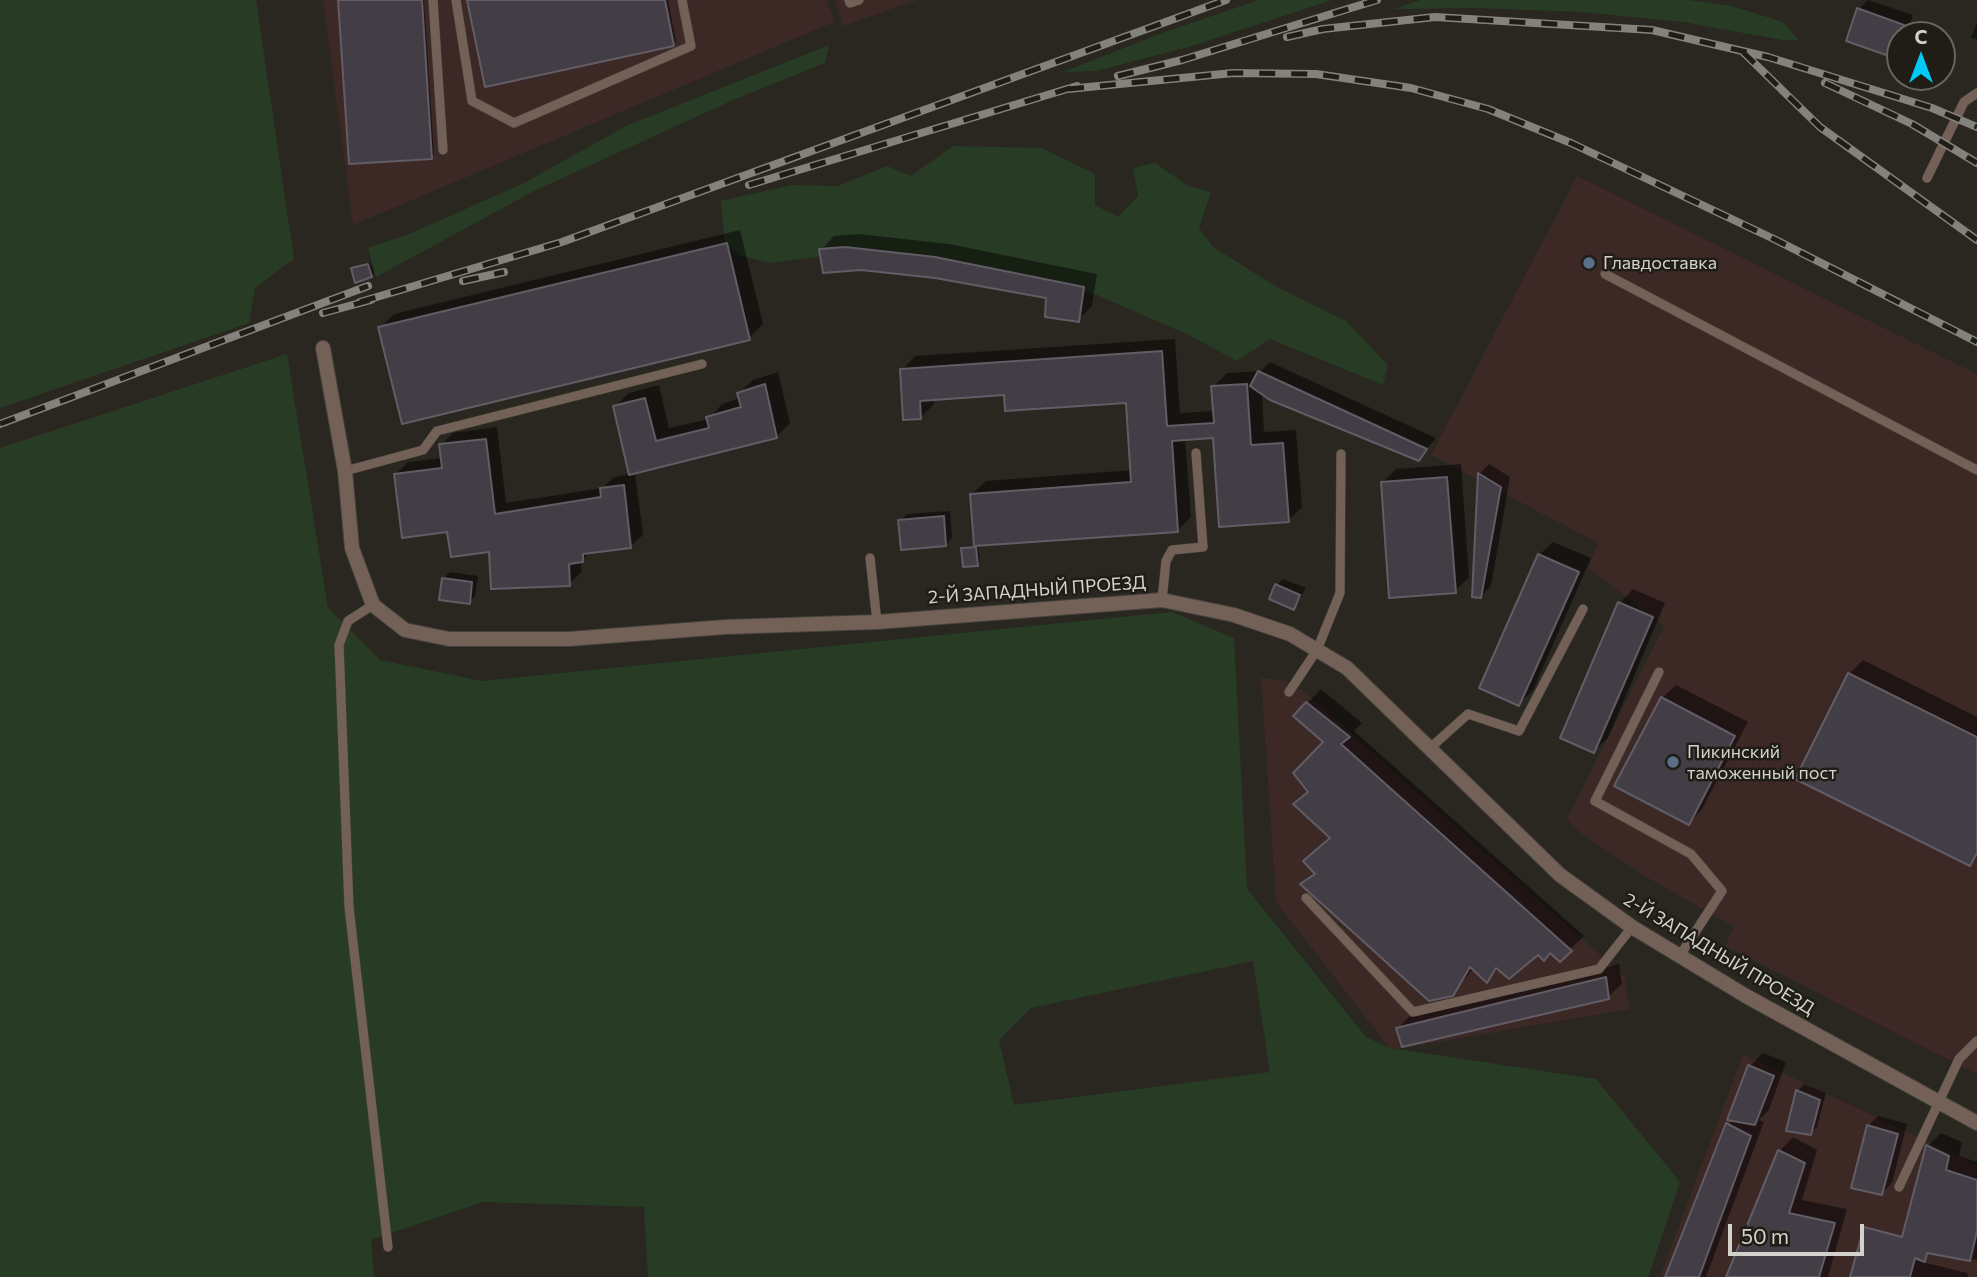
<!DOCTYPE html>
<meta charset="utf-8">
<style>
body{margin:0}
#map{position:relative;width:1977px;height:1277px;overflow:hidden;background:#29271f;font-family:Commissioner,sans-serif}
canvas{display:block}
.north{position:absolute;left:1886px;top:21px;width:70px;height:70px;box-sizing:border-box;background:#1f1d16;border:2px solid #67655f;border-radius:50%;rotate:0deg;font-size:19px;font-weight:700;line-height:28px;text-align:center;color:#d2d1cc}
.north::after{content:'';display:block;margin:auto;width:24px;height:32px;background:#00cbf8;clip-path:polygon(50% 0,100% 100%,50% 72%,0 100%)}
.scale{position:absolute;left:1728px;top:1224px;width:136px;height:32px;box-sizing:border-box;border:4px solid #d2d1cc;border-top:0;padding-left:9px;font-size:21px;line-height:24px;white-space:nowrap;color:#d2d1cc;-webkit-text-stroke:5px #1f1d16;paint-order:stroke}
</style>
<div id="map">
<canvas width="1977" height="1277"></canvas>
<div class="north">С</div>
<div class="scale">50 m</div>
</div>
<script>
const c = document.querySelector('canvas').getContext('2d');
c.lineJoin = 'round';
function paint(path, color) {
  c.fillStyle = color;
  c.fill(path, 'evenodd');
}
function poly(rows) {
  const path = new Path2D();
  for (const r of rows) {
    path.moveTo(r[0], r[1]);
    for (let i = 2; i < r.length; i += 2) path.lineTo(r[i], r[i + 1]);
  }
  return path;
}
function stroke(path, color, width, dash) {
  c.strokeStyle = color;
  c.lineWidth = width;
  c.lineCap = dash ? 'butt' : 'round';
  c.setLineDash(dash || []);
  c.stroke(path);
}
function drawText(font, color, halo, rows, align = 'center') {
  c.font = font + ' Commissioner,sans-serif';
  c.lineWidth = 5;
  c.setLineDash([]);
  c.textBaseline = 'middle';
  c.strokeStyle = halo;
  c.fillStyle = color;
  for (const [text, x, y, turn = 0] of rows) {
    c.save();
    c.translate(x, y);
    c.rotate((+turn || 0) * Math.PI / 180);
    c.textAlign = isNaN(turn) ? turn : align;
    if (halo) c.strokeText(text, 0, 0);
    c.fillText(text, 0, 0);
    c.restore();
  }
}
paint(poly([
 [323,0,827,0,834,22,353,225],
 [835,0,918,0,842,26],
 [1577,176,1977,374,1977,1074,1725,946,1734,927,1643,875,1579,832,1567,818,1664,626,1588,568,1598,543,1431,455],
 [1261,678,1293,682,1624,976,1630,1009,1391,1050,1276,902],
 [1743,1054,1977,1165,1977,1277,1660,1277]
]), '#3c2926');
paint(poly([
 [0,0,256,0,294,259,255,288,249,323,0,408],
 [1259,0,1332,0,1192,46,1096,71,1063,72,1162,33],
 [1421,0,1689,0,1732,6,1783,22,1798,40,1782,40,1683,22,1582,12,1475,8,1393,9],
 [829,45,825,63,731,101,534,191,376,277,368,248,409,234,522,184,628,125],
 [953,146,1042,148,1095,174,1095,205,1118,217,1138,196,1133,168,1155,163,1188,186,1211,192,1199,228,1213,247,1277,287,1346,321,1388,365,1383,385,1270,339,1237,361,1191,336,1095,294,1036,281,839,254,770,263,741,256,725,245,721,201,792,185,838,186,887,166,911,176],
 [287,354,328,608,380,660,482,681,1172,612,1234,638,1247,889,1366,1037,1390,1048,1596,1079,1680,1182,1648,1277,648,1277,644,1207,483,1202,371,1240,374,1277,0,1277,0,448],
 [1253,961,1270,1072,1014,1105,999,1040,1031,1008]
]), '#283c25');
paint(poly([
 [340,0,424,0,434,154,431,157],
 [469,0,668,0,676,41,487,85],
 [1868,0,1913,15,1906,35,1900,35,1900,47,1892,55,1859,9],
 [1977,22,1977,39,1971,38],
 [740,230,763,324,749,338,380,328,394,314],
 [860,234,949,244,1097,274,1092,306,1078,320,1047,296,935,276,861,268,821,250,834,236],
 [370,262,374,273,371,276,353,269],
 [1175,339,1180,413,1215,411,1213,387,1227,373,1261,371,1270,362,1436,438,1419,458,1262,392,1264,432,1296,430,1302,507,1288,521,1215,436,1185,438,1191,517,1177,531,978,544,980,561,977,564,962,549,975,545,972,494,986,481,1132,470,1128,401,1006,393,934,398,934,404,921,417,902,370,915,356],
 [778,372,790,423,776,437,635,472,643,535,630,547,592,551,581,561,581,572,569,584,449,530,396,474,408,462,443,458,441,445,453,433,497,427,506,503,602,488,614,477,630,474,615,407,629,393,659,385,669,428,709,419,722,404,740,398,739,393,753,380],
 [1461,464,1469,577,1455,591,1383,482,1396,469],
 [1489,464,1510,477,1491,586,1480,597,1474,596,1479,474],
 [950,511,952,538,946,545,900,521,907,514],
 [1553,542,1591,558,1533,690,1519,704,1539,555],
 [450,572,478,576,475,596,469,602,443,579],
 [1283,579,1306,588,1294,608,1277,585],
 [1633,589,1665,603,1608,738,1594,751,1620,603],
 [1863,660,1977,717,1977,857,1970,864,1849,674],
 [1676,685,1748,722,1702,809,1689,823,1662,698],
 [1321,689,1362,723,1354,731,1584,936,1560,959,1551,951,1538,952,1499,968,1487,980,1474,968,1452,994,1303,884,1315,872,1305,861,1331,837,1309,791,1326,742,1295,716],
 [1619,964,1622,984,1608,997,1398,1028,1411,1015],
 [1763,1053,1786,1062,1769,1110,1759,1120,1764,1122,1706,1277,1667,1277,1732,1119,1750,1066],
 [1804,1084,1826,1093,1817,1127,1811,1133,1788,1129,1798,1091],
 [1878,1116,1907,1124,1892,1183,1882,1193,1868,1126],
 [1941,1133,1962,1142,1959,1156,1977,1162,1977,1260,1901,1246,1928,1146],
 [1793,1137,1817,1150,1802,1200,1847,1209,1828,1277,1728,1277,1780,1151],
 [1870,1249,1967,1273,1969,1277,1852,1277]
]), '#0007');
const building = poly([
 [338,0,422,0,432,159,349,164,338,0],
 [467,0,665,0,674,46,485,87,467,0],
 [1857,8,1904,25,1892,57,1846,41,1857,8],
 [727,243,750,340,402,424,378,327,727,243],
 [845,247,935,257,1084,287,1079,322,1045,317,1046,298,935,278,861,270,823,273,819,249,845,247],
 [368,264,372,277,355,283,351,268,368,264],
 [1162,351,1167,426,1214,423,1211,386,1247,384,1251,445,1283,443,1289,522,1219,527,1213,438,1172,441,1178,532,974,546,970,494,1131,482,1126,403,1005,411,1004,395,920,401,921,419,903,420,900,369,1162,351],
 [1258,371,1427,449,1419,461,1270,400,1250,386,1258,371],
 [765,384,777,438,629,475,613,406,645,398,656,441,709,428,706,417,741,407,737,393,765,384],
 [486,439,495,514,601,497,600,488,624,485,631,548,583,554,583,562,569,564,570,586,491,589,489,552,451,557,447,532,402,538,394,474,442,468,439,444,486,439],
 [1478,473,1501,487,1481,598,1472,597,1478,473],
 [1447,477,1456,593,1389,598,1381,482,1447,477],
 [944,516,946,546,901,550,898,520,944,516],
 [976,547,978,566,963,567,961,548,976,547],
 [1538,554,1579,572,1519,706,1479,688,1538,554],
 [442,578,472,582,470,604,439,600,442,578],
 [1275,584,1300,595,1294,610,1269,599,1275,584],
 [1618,602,1653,617,1594,753,1560,738,1618,602],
 [1848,673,1977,737,1977,853,1970,866,1795,779,1848,673],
 [1661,697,1735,736,1689,825,1614,786,1661,697],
 [1306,702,1350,737,1341,744,1572,951,1560,962,1550,953,1544,961,1538,955,1509,979,1496,968,1487,983,1470,967,1453,996,1429,1001,1300,884,1315,874,1303,861,1330,838,1293,804,1308,792,1293,773,1323,742,1293,716,1306,702],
 [1606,977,1609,999,1402,1047,1396,1028,1606,977],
 [1748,1065,1774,1076,1755,1125,1727,1120,1748,1065],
 [1796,1090,1820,1100,1811,1135,1786,1131,1796,1090],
 [1726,1123,1751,1136,1699,1277,1665,1277,1726,1123],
 [1867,1125,1898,1134,1882,1195,1851,1188,1867,1125],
 [1926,1145,1949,1156,1946,1170,1977,1180,1977,1231,1970,1261,1927,1253,1925,1262,1915,1258,1910,1277,1850,1277,1864,1227,1902,1237,1926,1145],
 [1778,1150,1805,1163,1789,1213,1835,1223,1819,1277,1726,1277,1778,1150]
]);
paint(building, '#433e46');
stroke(building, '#615c65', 2);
const lane = poly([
 [433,0,443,150],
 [456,0,472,101,514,123,691,46,682,0],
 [849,0,850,3,859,0],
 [1927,178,1964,102,1977,93],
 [1605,274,1977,470],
 [345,471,423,450,437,431,702,364],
 [870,558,877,622],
 [1162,600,1166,561,1172,550,1203,547,1196,453],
 [373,605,348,621,339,645,349,907,388,1247],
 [1659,672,1595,801,1691,854,1722,891,1679,957],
 [1289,692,1317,650,1340,593,1341,454],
 [1429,749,1468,714,1519,731,1583,609],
 [1306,898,1413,1012,1599,969,1632,927],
 [1899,1187,1959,1059,1977,1041]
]);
const street = poly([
 [323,348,345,471,352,548,373,605,405,630,449,639,569,639,725,627,877,622,1162,600,1234,615,1290,634,1347,668,1560,875,1632,927,1746,996,1977,1123]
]);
stroke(lane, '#44423b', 10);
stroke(street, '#44423b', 16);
stroke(lane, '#736057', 9);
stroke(street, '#736057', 14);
const rail = poly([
 [1287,37,1323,29,1435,17,1652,30,1768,57,1932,108,1977,127],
 [1743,52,1820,127,1977,240],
 [1118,76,1182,60,1377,0],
 [1825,83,1912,124,1977,163],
 [1068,89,1233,73,1316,74,1411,88,1488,109,1571,143,1776,240,1977,342],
 [749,185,1077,86],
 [463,281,504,272],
 [360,302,562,242,1226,0],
 [323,313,371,300],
 [0,424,368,286]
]);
stroke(rail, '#84827c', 8);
stroke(rail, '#1f1d16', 5, [16]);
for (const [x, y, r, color] of [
 [1589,263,7,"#5c6f8a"],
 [1673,762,7,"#5c6f8a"]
]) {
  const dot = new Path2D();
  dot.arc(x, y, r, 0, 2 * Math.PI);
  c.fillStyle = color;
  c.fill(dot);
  stroke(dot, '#1f1d16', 2.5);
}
drawText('18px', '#d2d1cc', '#1f1d16', [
 ["Главдоставка",1603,263],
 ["Пикинский",1687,752],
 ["таможенный пост",1687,773]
], 'left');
drawText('18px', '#d2d1cc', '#1f1d16', [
 ["2-Й ЗАПАДНЫЙ ПРОЕЗД",1037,590,-4],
 ["2-Й ЗАПАДНЫЙ ПРОЕЗД",1719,954,31]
]);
</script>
